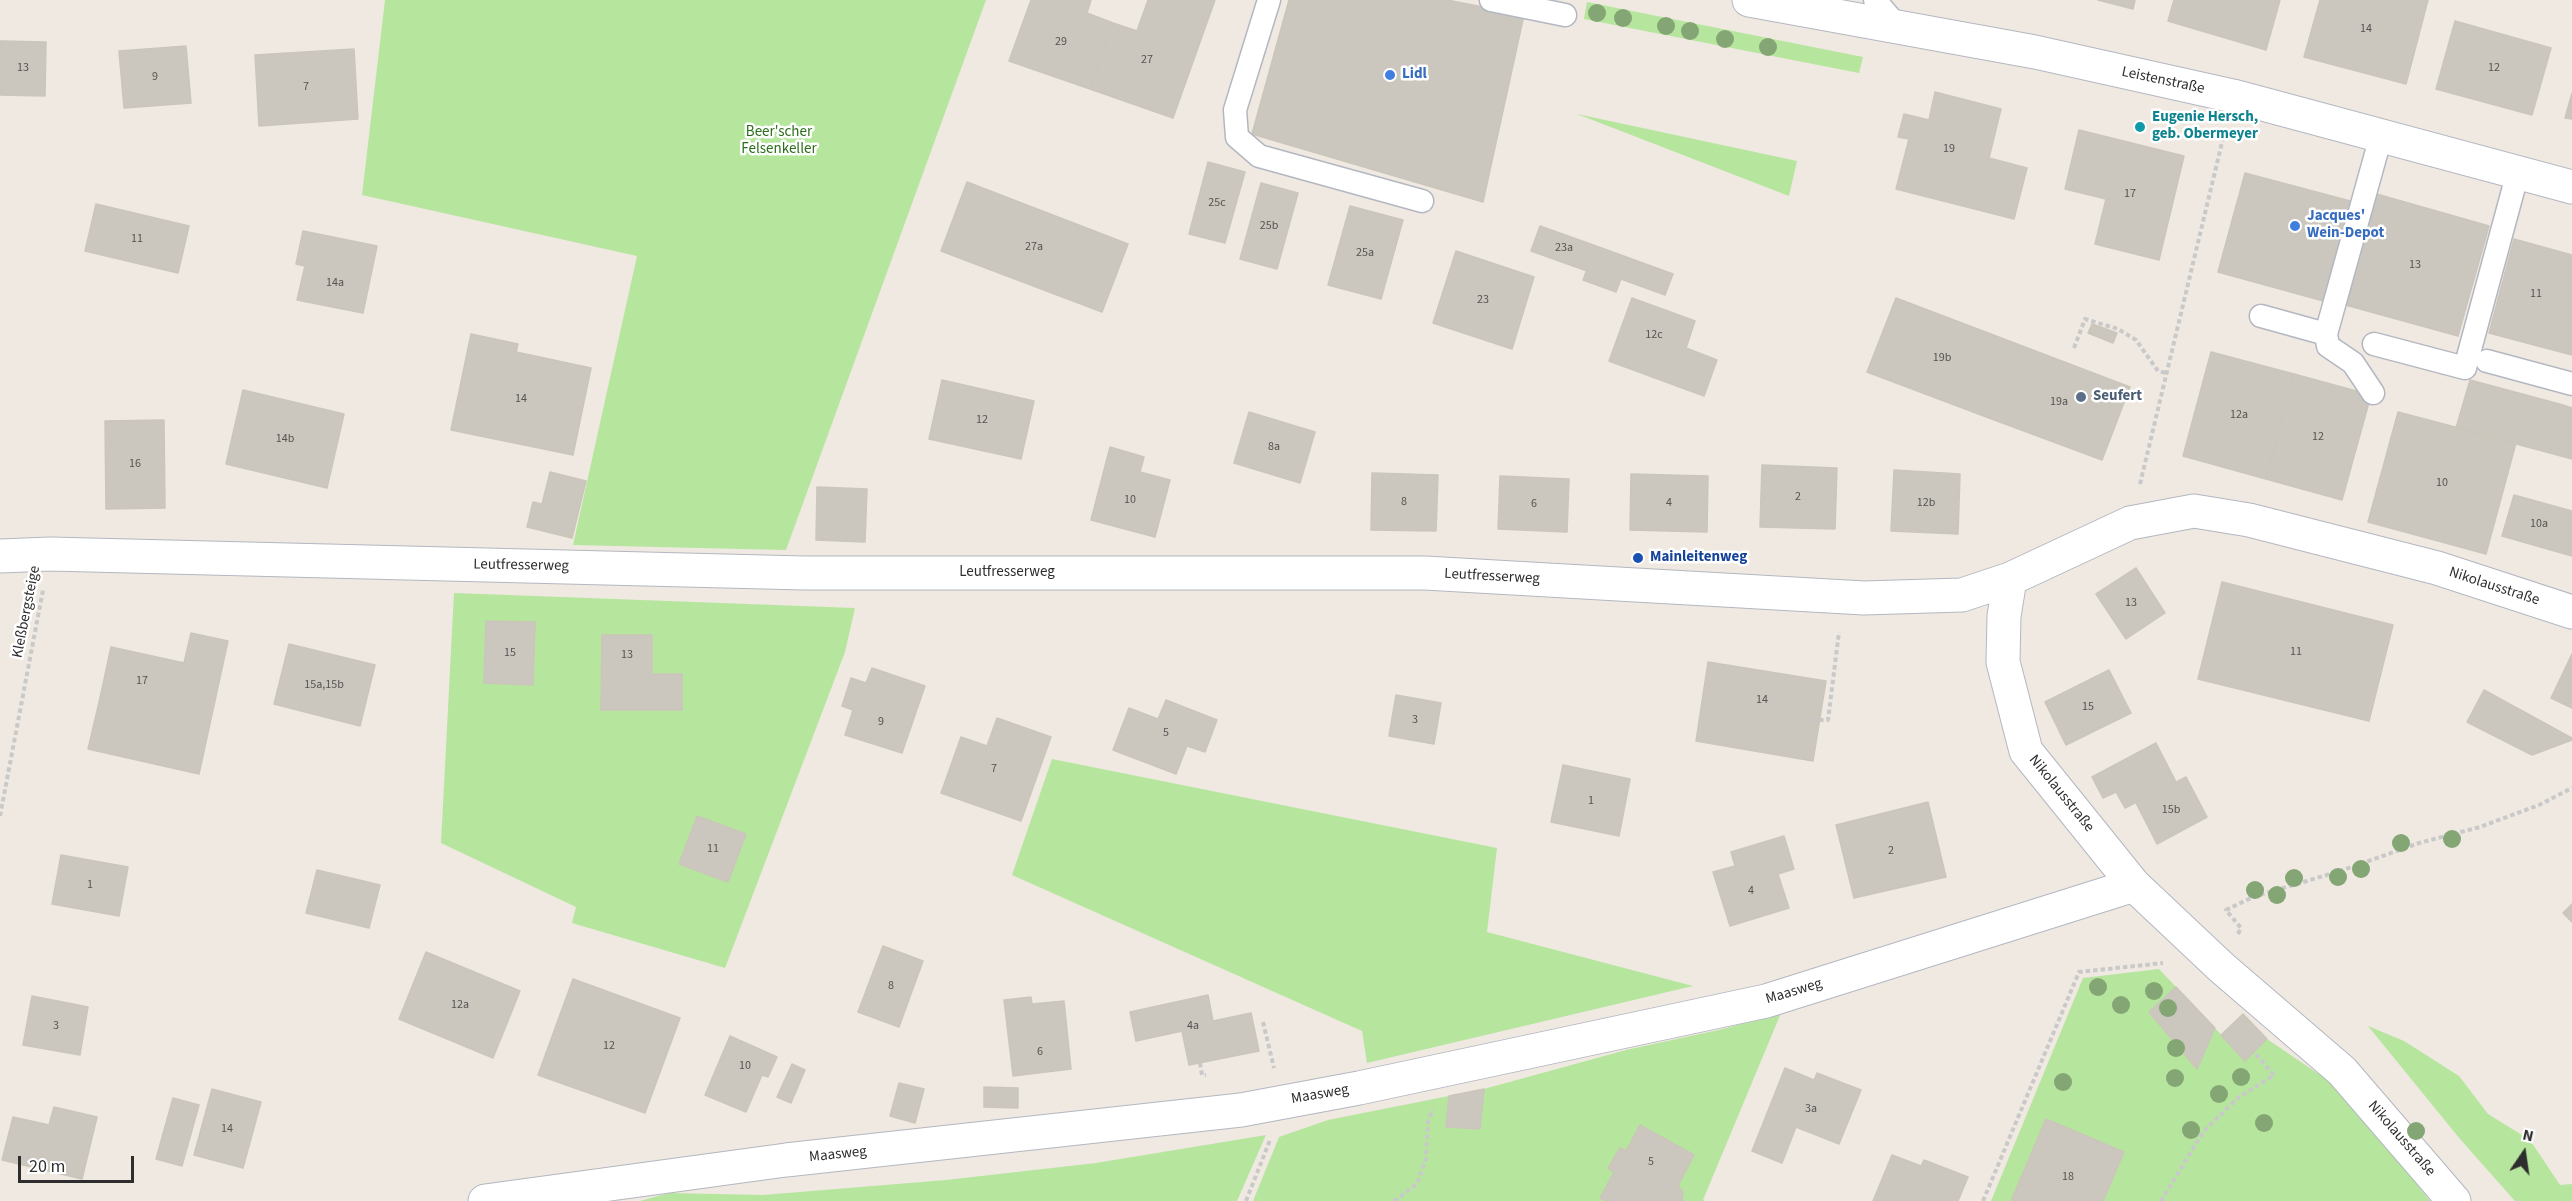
<!DOCTYPE html>
<meta charset="utf-8">
<style>
body{margin:0}
#map{position:relative;width:2572px;height:1201px;overflow:hidden;background:#efe9e1;font-family:"Source Sans 3",sans-serif}
canvas{display:block}
.north{position:absolute;left:2494px;top:1123px;width:60px;height:60px;-webkit-text-stroke:4px #fff;paint-order:stroke;rotate:13deg;font-size:16px;font-weight:700;line-height:24px;text-align:center;color:#2e2e2e}
.north::after{content:'';display:block;margin:auto;width:21px;height:27px;background:#2e2e2e;clip-path:polygon(50% 0,100% 100%,50% 72%,0 100%)}
.scale{position:absolute;left:18px;top:1156px;width:116px;height:27px;box-sizing:border-box;border:3px solid #2e2e2e;border-top:0;padding-left:8px;font-size:18px;line-height:21px;white-space:nowrap;color:#2e2e2e;-webkit-text-stroke:4px #fff;paint-order:stroke}
</style>
<div id="map">
<canvas width="2572" height="1201"></canvas>
<div class="north">N</div>
<div class="scale">20 m</div>
</div>
<script>
const c = document.querySelector('canvas').getContext('2d');
c.lineJoin = 'round';
function paint(path, color) {
  c.fillStyle = color;
  c.fill(path, 'evenodd');
}
function poly(rows) {
  const path = new Path2D();
  for (const r of rows) {
    path.moveTo(r[0], r[1]);
    for (let i = 2; i < r.length; i += 2) path.lineTo(r[i], r[i + 1]);
  }
  return path;
}
function stroke(path, color, width, dash) {
  c.strokeStyle = color;
  c.lineWidth = width;
  c.lineCap = dash ? 'butt' : 'round';
  c.setLineDash(dash || []);
  c.stroke(path);
}
function drawText(font, color, halo, rows, align = 'center') {
  c.font = font + ' "Source Sans 3",sans-serif';
  c.lineWidth = 5;
  c.setLineDash([]);
  c.textBaseline = 'middle';
  c.strokeStyle = halo;
  c.fillStyle = color;
  for (const [text, x, y, turn = 0] of rows) {
    c.save();
    c.translate(x, y);
    c.rotate((+turn || 0) * Math.PI / 180);
    c.textAlign = isNaN(turn) ? turn : align;
    if (halo) c.strokeText(text, 0, 0);
    c.fillText(text, 0, 0);
    c.restore();
  }
}
paint(poly([
 [385,0,986,0,786,550,573,545,637,256,362,195],
 [1587,2,1863,57,1859,73,1584,19],
 [1577,114,1797,161,1789,196],
 [454,593,855,608,845,652,725,968,572,923,576,907,441,843],
 [1052,759,1497,848,1487,932,1693,986,1367,1063,1362,1031,1012,875],
 [2159,969,2245,1060,2267,1039,2326,1079,2401,1163,2430,1201,1991,1201,2083,978],
 [1781,1013,1703,1200,1705,1201,1253,1201,1279,1137,1328,1120,1484,1089,1626,1050,1723,1029],
 [2368,1026,2404,1041,2459,1076,2488,1114,2530,1140,2560,1185,2572,1184,2572,1201,2515,1201,2460,1139],
 [1266,1135,1237,1201,640,1201,669,1193,763,1195,946,1180,1096,1163]
]), '#b6e59e');
const building = poly([
 [1031,0,1091,0,1087,13,1113,23,1090,89,1009,61,1031,0],
 [1148,0,1215,0,1173,118,1090,89,1113,23,1137,31,1148,0],
 [1289,0,1447,0,1524,15,1483,202,1252,134,1289,0],
 [2098,0,2135,0,2133,9,2098,0],
 [2174,0,2280,0,2266,50,2168,21,2174,0],
 [2320,0,2428,0,2406,84,2304,57,2320,0],
 [2455,21,2551,48,2532,115,2436,89,2455,21],
 [0,41,46,42,45,96,0,95,0,41],
 [186,46,191,103,124,108,119,51,186,46],
 [354,49,358,119,259,126,255,55,354,49],
 [1935,92,2001,109,1989,158,2027,168,2014,219,1896,189,1909,139,1898,137,1904,114,1929,120,1935,92],
 [2572,93,2572,119,2565,118,2572,93],
 [2079,130,2184,156,2159,260,2095,244,2106,199,2065,189,2079,130],
 [1208,162,1245,172,1225,243,1189,234,1208,162],
 [2245,173,2354,202,2327,302,2218,272,2245,173],
 [967,182,1128,244,1102,312,941,251,967,182],
 [1261,183,1298,193,1277,269,1240,259,1261,183],
 [2373,193,2489,226,2458,336,2342,304,2373,193],
 [96,204,189,226,178,273,85,251,96,204],
 [1350,206,1403,220,1381,299,1328,285,1350,206],
 [1540,226,1596,246,1587,271,1531,251,1540,226],
 [303,231,377,246,363,313,297,300,305,266,296,264,303,231],
 [2514,239,2572,255,2572,355,2489,333,2514,239],
 [1596,246,1673,274,1665,295,1621,279,1616,292,1583,280,1596,246],
 [1456,251,1534,277,1512,349,1433,323,1456,251],
 [1632,298,1695,321,1686,348,1717,360,1704,396,1609,361,1632,298],
 [1896,298,2017,344,1989,418,1867,372,1896,298],
 [2092,324,2117,333,2113,343,2088,333,2092,324],
 [471,334,518,344,516,352,591,368,573,455,451,430,471,334],
 [2017,344,2130,387,2102,460,1989,418,2017,344],
 [2211,352,2294,374,2266,479,2183,456,2211,352],
 [2294,374,2371,395,2342,500,2266,479,2294,374],
 [942,380,1034,401,1021,459,929,439,942,380],
 [2470,380,2563,405,2550,453,2456,428,2470,380],
 [243,390,344,414,327,488,226,464,243,390],
 [2563,405,2572,408,2572,459,2550,453,2563,405],
 [1249,412,1315,432,1300,483,1234,463,1249,412],
 [2398,412,2516,443,2486,554,2368,522,2398,412],
 [164,420,165,508,106,509,105,421,164,420],
 [1110,447,1144,457,1140,472,1170,480,1155,537,1091,520,1110,447],
 [1762,465,1837,468,1835,529,1760,527,1762,465],
 [1894,470,1960,474,1958,534,1891,531,1894,470],
 [550,472,586,481,572,538,527,527,533,502,542,504,550,472],
 [1372,473,1438,475,1436,531,1371,530,1372,473],
 [1631,474,1708,476,1707,532,1630,530,1631,474],
 [1500,476,1569,479,1567,532,1498,529,1500,476],
 [817,487,867,489,865,542,816,540,817,487],
 [2514,495,2572,511,2572,556,2502,536,2514,495],
 [2136,568,2165,613,2126,639,2096,594,2136,568],
 [2222,582,2393,625,2369,721,2198,679,2222,582],
 [486,621,535,622,533,685,484,683,486,621],
 [191,633,228,641,199,774,88,749,100,698,172,714,191,633],
 [602,635,652,635,652,674,682,674,682,710,601,710,602,635],
 [289,644,375,665,360,726,274,704,289,644],
 [111,647,184,663,172,714,100,698,111,647],
 [2572,654,2572,708,2551,698,2572,654],
 [1708,662,1826,681,1813,761,1696,741,1708,662],
 [872,668,925,686,902,753,845,735,853,710,842,706,851,678,866,683,872,668],
 [2109,670,2131,713,2066,745,2045,702,2109,670],
 [2484,690,2572,738,2572,740,2532,755,2467,722,2484,690],
 [1396,695,1441,703,1434,744,1389,736,1396,695],
 [1166,700,1217,720,1205,752,1187,746,1176,774,1113,750,1129,708,1158,719,1166,700],
 [997,718,1051,737,1021,821,941,793,961,737,987,746,997,718],
 [2156,743,2176,782,2125,808,2116,792,2103,798,2092,777,2156,743],
 [1563,765,1630,779,1619,836,1551,822,1563,765],
 [2186,777,2207,817,2157,844,2136,803,2186,777],
 [1928,802,1946,877,1854,898,1836,825,1928,802],
 [697,816,746,834,728,882,679,864,697,816],
 [1784,836,1794,869,1778,874,1789,908,1730,926,1713,872,1735,866,1731,852,1784,836],
 [61,855,128,867,119,916,52,904,61,855],
 [317,870,380,885,369,928,306,913,317,870],
 [2572,904,2572,922,2563,913,2572,904],
 [883,946,923,961,899,1027,858,1012,883,946],
 [426,952,520,991,493,1058,399,1019,426,952],
 [573,979,680,1018,645,1113,538,1075,573,979],
 [2176,987,2215,1028,2197,1069,2149,1012,2176,987],
 [1208,995,1213,1021,1251,1013,1259,1051,1189,1065,1182,1031,1136,1041,1130,1012,1208,995],
 [32,996,88,1007,80,1055,23,1045,32,996],
 [1031,997,1032,1004,1064,1001,1071,1069,1013,1076,1004,1000,1031,997],
 [2243,1014,2267,1039,2245,1061,2221,1035,2243,1014],
 [730,1036,777,1057,768,1077,762,1075,746,1112,705,1095,730,1036],
 [792,1064,805,1070,791,1103,777,1097,792,1064],
 [1785,1068,1814,1080,1817,1073,1861,1090,1839,1144,1796,1127,1782,1163,1752,1151,1785,1068],
 [899,1083,924,1089,915,1123,890,1116,899,1083],
 [984,1087,1018,1088,1018,1108,984,1107,984,1087],
 [212,1089,261,1102,243,1168,194,1155,212,1089],
 [1484,1089,1480,1129,1446,1127,1449,1096,1484,1089],
 [173,1098,199,1105,182,1166,156,1159,173,1098],
 [54,1107,97,1117,82,1179,2,1160,13,1117,49,1125,54,1107],
 [2046,1119,2124,1152,2103,1201,2011,1201,2046,1119],
 [1640,1125,1694,1155,1678,1186,1683,1192,1682,1201,1605,1201,1600,1198,1614,1172,1608,1168,1620,1148,1626,1151,1640,1125],
 [1892,1155,1921,1166,1924,1160,1968,1177,1958,1201,1873,1201,1892,1155]
]);
paint(building, '#cbc7bf');
stroke(building, '#cbc5ba', 1.5);
const service = poly([
 [1269,0,1235,110,1237,137,1259,156,1422,201],
 [1491,0,1565,15],
 [1875,0,1897,26],
 [2261,316,2326,334,2381,136],
 [2326,334,2328,346,2353,363,2373,393],
 [2374,344,2465,368,2518,172],
 [2487,361,2572,384]
]);
const minor = poly([
 [0,556,50,554,804,573,1425,573,1864,598,1962,595,2010,579,2130,523,2194,511,2249,520,2437,568,2572,612],
 [2010,579,2004,616,2003,662,2026,751,2134,885,2221,967,2342,1071,2454,1201],
 [485,1201,786,1160,1241,1110,1359,1088,1766,1001,2134,885]
]);
const secondary = poly([
 [1749,0,2035,52,2233,96,2572,187]
]);
stroke(service, '#b4b7c1', 25);
stroke(minor, '#b4b7c1', 35);
stroke(secondary, '#b4b7c1', 35);
stroke(poly([
 [2074,348,2085,319,2118,329,2136,340,2158,371,2166,373],
 [2140,484,2225,130],
 [1819,720,1828,720,1839,632],
 [0,816,43,590],
 [2238,934,2241,928,2226,910,2253,897,2340,871,2419,843,2480,827,2539,805,2572,788],
 [1263,1022,1274,1068],
 [1200,1063,1202,1075,1206,1075],
 [1246,1201,1270,1140],
 [1394,1201,1417,1184,1426,1158,1428,1122,1433,1109],
 [1983,1201,2079,972,2163,963],
 [2161,1201,2203,1132,2239,1097,2274,1075,2254,1052]
]), '#c9c9c9', 4, [4.5, 3]);
stroke(service, '#fff', 22);
stroke(minor, '#fff', 33);
stroke(secondary, '#fff', 33);
c.fillStyle = '#84a574';
for (const [x, y] of [
 [1597,13],
 [1623,18],
 [1666,26],
 [1690,31],
 [1725,39],
 [1768,47],
 [2452,839],
 [2401,843],
 [2361,869],
 [2338,877],
 [2294,878],
 [2255,890],
 [2277,895],
 [2098,987],
 [2154,991],
 [2121,1005],
 [2168,1008],
 [2176,1048],
 [2241,1077],
 [2175,1078],
 [2063,1082],
 [2219,1094],
 [2264,1123],
 [2191,1130],
 [2416,1131]
]) {
  c.beginPath();
  c.arc(x, y, 9, 0, 2 * Math.PI);
  c.fill();
}
for (const [x, y, r, color] of [
 [1390,75,6,"#3f7fe0"],
 [2140,127,6,"#0f9aa8"],
 [2295,226,6,"#3f7fe0"],
 [2081,397,6,"#5c6f8a"],
 [1638,558,6,"#1a4fb4"]
]) {
  const dot = new Path2D();
  dot.arc(x, y, r, 0, 2 * Math.PI);
  c.fillStyle = color;
  c.fill(dot);
  stroke(dot, '#fff', 2);
}
drawText('12px', '#555452', null, [
 ["14",2366,29],
 ["29",1061,42],
 ["27",1147,60],
 ["13",23,68],
 ["12",2494,68],
 ["9",155,77],
 ["7",306,87],
 ["19",1949,149],
 ["17",2130,194],
 ["25c",1217,203],
 ["25b",1269,226],
 ["11",137,239],
 ["27a",1034,247],
 ["23a",1564,248],
 ["25a",1365,253],
 ["13",2415,265],
 ["14a",335,283],
 ["11",2536,294],
 ["23",1483,300],
 ["12c",1654,335],
 ["19b",1942,358],
 ["14",521,399],
 ["19a",2059,402],
 ["12a",2239,415],
 ["12",982,420],
 ["12",2318,437],
 ["14b",285,439],
 ["8a",1274,447],
 ["16",135,464],
 ["10",2442,483],
 ["2",1798,497],
 ["10",1130,500],
 ["8",1404,502],
 ["4",1669,503],
 ["12b",1926,503],
 ["6",1534,504],
 ["10a",2539,524],
 ["13",2131,603],
 ["11",2296,652],
 ["15",510,653],
 ["13",627,655],
 ["17",142,681],
 ["15a,15b",324,685],
 ["14",1762,700],
 ["15",2088,707],
 ["3",1415,720],
 ["9",881,722],
 ["5",1166,733],
 ["7",994,769],
 ["1",1591,801],
 ["15b",2171,810],
 ["11",713,849],
 ["2",1891,851],
 ["1",90,885],
 ["4",1751,891],
 ["8",891,986],
 ["12a",460,1005],
 ["3",56,1026],
 ["4a",1193,1026],
 ["12",609,1046],
 ["6",1040,1052],
 ["10",745,1066],
 ["3a",1811,1109],
 ["14",227,1129],
 ["5",1651,1162],
 ["18",2068,1177]
]);
drawText('bold 15px', '#366cbe', '#fff', [
 ["Lidl",1402,75],
 ["Jacques'",2307,217],
 ["Wein-Depot",2307,234]
], 'left');
drawText('15px', '#2e2e2e', '#fff', [
 ["Leistenstraße",2163,81,12],
 ["Leutfresserweg",521,566,1],
 ["Leutfresserweg",1007,573],
 ["Leutfresserweg",1492,577,3],
 ["Nikolausstraße",2494,587,18],
 ["Kleßbergsteige",27,612,-79],
 ["Nikolausstraße",2061,794,51],
 ["Maasweg",1794,992,-17],
 ["Maasweg",1320,1095,-10],
 ["Nikolausstraße",2401,1139,49],
 ["Maasweg",838,1155,-6]
]);
drawText('bold 15px', '#0d838f', '#fff', [
 ["Eugenie Hersch,",2152,118],
 ["geb. Obermeyer",2152,135]
], 'left');
drawText('15px', '#2c6e1b', '#fff', [
 ["Beer'scher",779,133],
 ["Felsenkeller",779,150]
]);
drawText('bold 15px', '#4e5e75', '#fff', [
 ["Seufert",2093,397]
], 'left');
drawText('bold 15px', '#164399', '#fff', [
 ["Mainleitenweg",1650,558]
], 'left');
</script>
